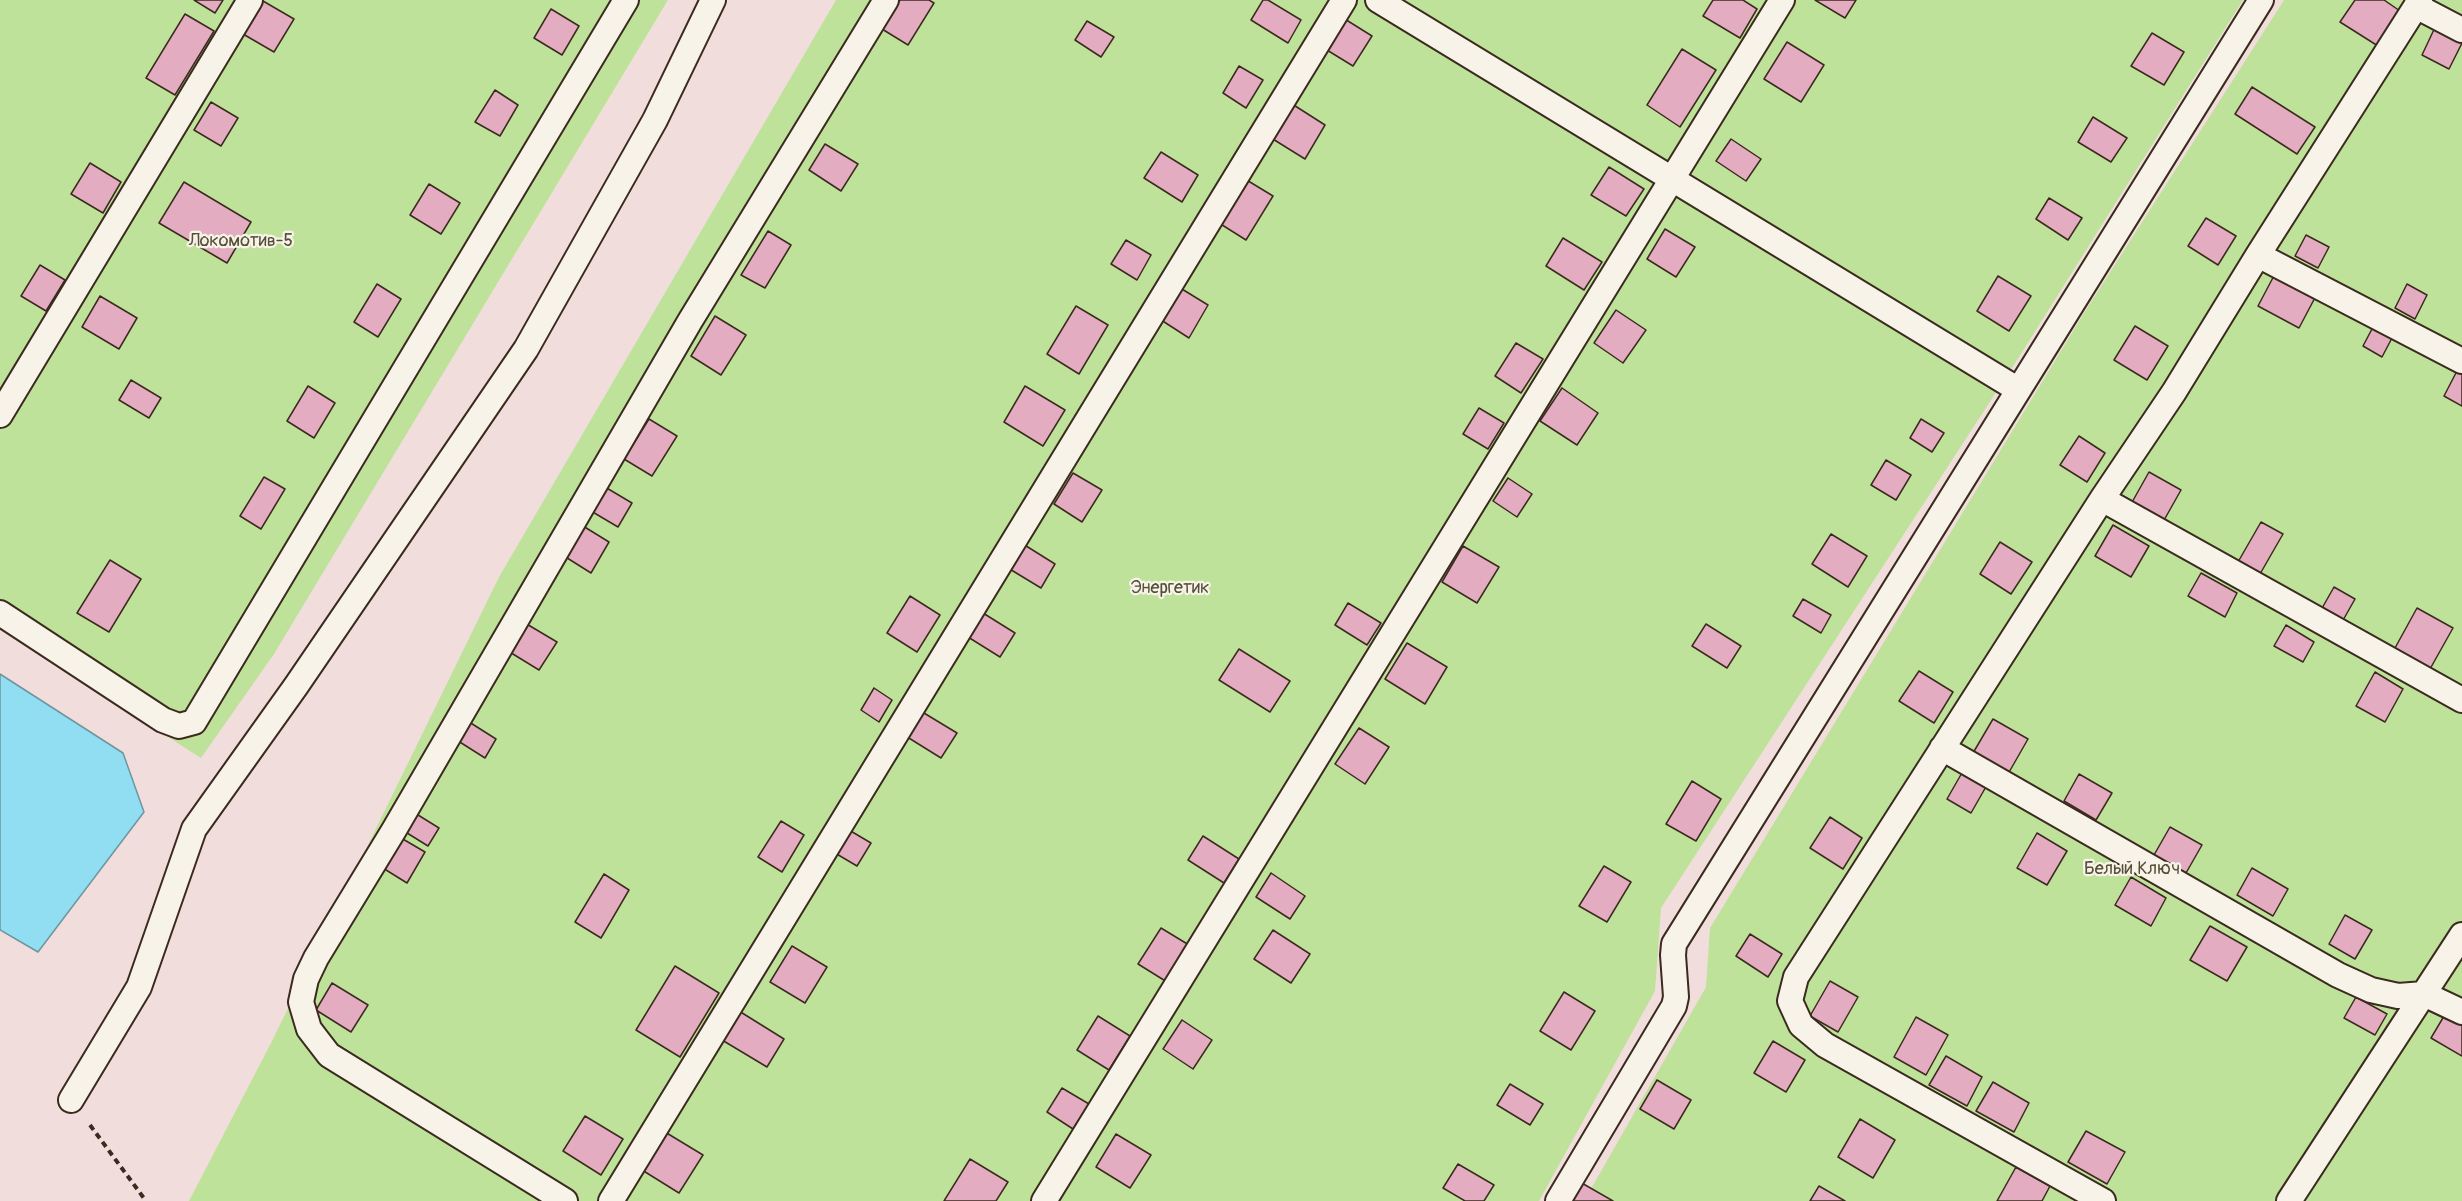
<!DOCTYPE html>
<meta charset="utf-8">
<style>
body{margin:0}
canvas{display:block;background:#f1dedc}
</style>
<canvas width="2462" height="1201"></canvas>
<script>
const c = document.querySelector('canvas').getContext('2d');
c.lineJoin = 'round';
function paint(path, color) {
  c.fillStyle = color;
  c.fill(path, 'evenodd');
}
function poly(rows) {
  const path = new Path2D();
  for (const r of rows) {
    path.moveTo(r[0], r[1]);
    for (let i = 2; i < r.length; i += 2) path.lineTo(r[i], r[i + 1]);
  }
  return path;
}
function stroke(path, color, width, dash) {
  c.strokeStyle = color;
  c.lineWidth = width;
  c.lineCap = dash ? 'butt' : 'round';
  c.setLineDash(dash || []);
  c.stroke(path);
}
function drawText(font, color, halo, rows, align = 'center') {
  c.font = font + ' Pangolin,sans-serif';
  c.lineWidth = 4.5;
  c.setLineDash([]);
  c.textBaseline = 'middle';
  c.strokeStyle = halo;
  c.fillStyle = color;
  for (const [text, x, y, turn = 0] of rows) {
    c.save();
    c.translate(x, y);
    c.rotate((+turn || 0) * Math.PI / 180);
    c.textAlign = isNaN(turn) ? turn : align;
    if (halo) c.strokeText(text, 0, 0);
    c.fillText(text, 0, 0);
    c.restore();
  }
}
paint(poly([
 [0,0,668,0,274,654,201,758,0,630],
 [836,0,2243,0,2019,357,1661,908,1655,991,1539,1201,189,1201,272,1041,499,577],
 [2284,0,2462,0,2462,1201,1584,1201,1706,987,1710,928,2084,313]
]), '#bfe29b');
const water = poly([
 [0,674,123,753,144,812,38,952,0,930,0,674]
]);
paint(water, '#91ddf2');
stroke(water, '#6f959d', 1.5);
const building = poly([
 [194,0,223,0,215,13,194,0],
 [900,0,929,0,934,3,908,45,882,29,900,0],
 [1263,0,1268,0,1301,20,1288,43,1251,20,1263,0],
 [1713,0,1743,0,1757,9,1740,38,1703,16,1713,0],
 [1815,0,1856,0,1845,18,1815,0],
 [2355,0,2384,0,2400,11,2378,46,2340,22,2355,0],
 [263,1,294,19,274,52,243,34,263,1],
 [551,9,579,26,562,55,534,38,551,9],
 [185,14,214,31,175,95,146,78,185,14],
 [1340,16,1372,36,1353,66,1322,47,1340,16],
 [1087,21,1114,37,1101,57,1075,40,1087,21],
 [2438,21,2462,34,2462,43,2449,69,2422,55,2438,21],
 [2152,33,2184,52,2164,85,2131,66,2152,33],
 [1787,42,1824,65,1801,102,1764,79,1787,42],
 [1682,49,1716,70,1680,127,1647,105,1682,49],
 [1239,66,1263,80,1246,108,1223,93,1239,66],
 [2252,87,2315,127,2297,154,2235,114,2252,87],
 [495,90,518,105,500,136,475,122,495,90],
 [211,102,238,118,221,146,194,130,211,102],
 [1289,102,1325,125,1305,159,1268,136,1289,102],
 [2093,117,2127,138,2111,162,2078,142,2093,117],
 [1731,139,1761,159,1746,181,1716,161,1731,139],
 [825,144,858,164,841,191,809,170,825,144],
 [1161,152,1198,175,1182,202,1144,178,1161,152],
 [90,163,121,182,103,213,71,194,90,163],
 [1609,167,1644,189,1626,216,1591,195,1609,167],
 [1245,179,1273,196,1246,240,1219,223,1245,179],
 [184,182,251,222,227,263,159,223,184,182],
 [429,184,460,203,441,234,410,215,429,184],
 [2049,198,2082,218,2068,240,2036,219,2049,198],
 [2206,218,2236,236,2218,265,2188,246,2206,218],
 [1665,229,1695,247,1676,277,1647,259,1665,229],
 [768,231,791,245,765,288,741,275,768,231],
 [2306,235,2329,247,2318,268,2295,256,2306,235],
 [1563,238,1602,262,1584,290,1546,266,1563,238],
 [1126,240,1151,255,1137,280,1111,264,1126,240],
 [40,265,65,280,46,311,21,296,40,265],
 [2277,270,2318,292,2299,328,2258,306,2277,270],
 [1998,276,2031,296,2009,331,1977,311,1998,276],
 [377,284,401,299,378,337,354,322,377,284],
 [2407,284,2427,295,2415,319,2395,308,2407,284],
 [1177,286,1208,305,1189,338,1158,318,1177,286],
 [100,296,137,318,119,349,82,327,100,296],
 [1076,306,1108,325,1079,374,1047,354,1076,306],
 [1616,310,1646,330,1623,363,1594,343,1616,310],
 [715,316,746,335,721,375,691,356,715,316],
 [2135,326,2168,346,2147,380,2114,360,2135,326],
 [2373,327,2392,338,2382,357,2363,346,2373,327],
 [1516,343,1543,359,1521,393,1495,376,1516,343],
 [2458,369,2462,371,2462,406,2444,396,2458,369],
 [131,380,161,398,149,418,119,400,131,380],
 [308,386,335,403,314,438,287,421,308,386],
 [1025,386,1065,410,1043,446,1004,422,1025,386],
 [1562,388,1598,413,1577,445,1540,421,1562,388],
 [1479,408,1504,423,1488,449,1463,434,1479,408],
 [649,419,677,436,652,476,624,459,649,419],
 [1921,419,1944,433,1932,452,1910,438,1921,419],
 [2079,436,2105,453,2087,482,2060,465,2079,436],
 [1886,460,1911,475,1896,500,1871,485,1886,460],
 [2149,472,2181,490,2163,522,2131,504,2149,472],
 [1073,473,1102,490,1082,522,1054,504,1073,473],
 [264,477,285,489,261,529,240,516,264,477],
 [1508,478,1532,494,1517,517,1493,501,1508,478],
 [605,487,632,503,618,527,591,511,605,487],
 [2261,522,2283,534,2260,574,2238,562,2261,522],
 [2113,525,2149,546,2131,577,2095,556,2113,525],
 [583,526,609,542,591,573,564,556,583,526],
 [1831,534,1867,556,1848,587,1812,564,1831,534],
 [2000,542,2032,562,2011,594,1980,574,2000,542],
 [1023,544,1055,564,1041,588,1008,568,1023,544],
 [1463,546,1499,567,1477,603,1442,582,1463,546],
 [110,560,141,579,109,632,77,613,110,560],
 [2201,573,2237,593,2225,617,2188,596,2201,573],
 [2334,587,2355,599,2342,622,2321,610,2334,587],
 [910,596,940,615,917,652,887,633,910,596],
 [1803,599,1831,615,1821,633,1793,616,1803,599],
 [1348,603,1381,623,1367,645,1335,625,1348,603],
 [2417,608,2453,628,2430,669,2395,648,2417,608],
 [983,613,1015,633,1000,657,968,637,983,613],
 [525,623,557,642,539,670,508,651,525,623],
 [1706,624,1741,646,1727,668,1692,646,1706,624],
 [2286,625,2314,642,2303,662,2274,646,2286,625],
 [1407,643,1447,667,1425,704,1385,679,1407,643],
 [1239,649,1290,681,1270,712,1219,680,1239,649],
 [1919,671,1953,692,1934,723,1899,701,1919,671],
 [2375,672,2403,689,2385,722,2356,706,2375,672],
 [874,688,892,700,879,722,861,710,874,688],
 [919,710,957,733,941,758,904,735,919,710],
 [1993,719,2028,739,2008,774,1973,753,1993,719],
 [466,720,496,739,485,758,455,739,466,720],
 [1359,728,1389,747,1365,784,1335,764,1359,728],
 [1963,771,1987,785,1971,813,1947,799,1963,771],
 [2079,774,2112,793,2096,820,2064,801,2079,774],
 [1692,781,1721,799,1696,841,1666,824,1692,781],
 [410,810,439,828,428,846,399,828,410,810],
 [1830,817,1862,838,1843,869,1810,848,1830,817],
 [781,821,804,835,782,872,758,857,781,821],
 [2170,827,2202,845,2186,873,2154,855,2170,827],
 [849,830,871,843,857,866,835,853,849,830],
 [2037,833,2067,851,2047,885,2017,868,2037,833],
 [396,835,425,852,407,883,378,865,396,835],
 [1203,836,1239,859,1224,883,1188,860,1203,836],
 [1604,866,1631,882,1607,922,1579,906,1604,866],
 [2252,868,2288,889,2273,916,2237,895,2252,868],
 [1271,873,1305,896,1290,919,1256,897,1271,873],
 [604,874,629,890,601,938,575,922,604,874],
 [2131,877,2166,898,2151,926,2115,905,2131,877],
 [2345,915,2372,930,2355,959,2329,944,2345,915],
 [2210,926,2247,947,2227,981,2190,960,2210,926],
 [1161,928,1189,945,1167,982,1138,964,1161,928],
 [1273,930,1310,954,1291,983,1254,959,1273,930],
 [1750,934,1782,954,1768,977,1736,956,1750,934],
 [792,946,827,967,805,1003,770,982,792,946],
 [675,966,719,993,680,1057,636,1030,675,966],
 [1830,981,1858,997,1838,1032,1810,1016,1830,981],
 [332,983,368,1005,351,1032,316,1010,332,983],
 [1564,992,1595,1011,1571,1050,1540,1031,1564,992],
 [2356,997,2387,1014,2375,1035,2344,1018,2356,997],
 [739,1011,784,1039,767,1067,722,1040,739,1011],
 [2447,1011,2462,1020,2462,1056,2431,1038,2447,1011],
 [1098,1016,1130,1036,1109,1070,1077,1050,1098,1016],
 [1916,1017,1948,1035,1926,1075,1894,1057,1916,1017],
 [1182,1020,1212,1040,1193,1069,1163,1049,1182,1020],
 [1773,1041,1805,1060,1786,1092,1754,1073,1773,1041],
 [1946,1056,1982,1077,1967,1106,1929,1085,1946,1056],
 [1657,1080,1691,1100,1674,1129,1640,1109,1657,1080],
 [1993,1082,2029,1103,2014,1132,1976,1111,1993,1082],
 [1510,1084,1543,1104,1530,1125,1497,1105,1510,1084],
 [1062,1088,1089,1104,1073,1129,1047,1112,1062,1088],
 [585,1116,623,1139,601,1175,563,1151,585,1116],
 [1860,1119,1895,1140,1873,1178,1838,1157,1860,1119],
 [2086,1131,2125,1152,2107,1184,2068,1162,2086,1131],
 [665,1132,703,1155,679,1193,642,1170,665,1132],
 [1116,1134,1151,1155,1130,1188,1096,1167,1116,1134],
 [970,1159,1008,1182,996,1201,944,1201,970,1159],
 [1458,1164,1494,1185,1484,1201,1465,1201,1443,1188,1458,1164],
 [2016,1167,2050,1186,2042,1201,1997,1201,2016,1167],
 [1580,1182,1613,1201,1569,1201,1580,1182],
 [1819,1186,1845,1201,1810,1201,1819,1186]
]);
paint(building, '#e4acc0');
stroke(building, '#3b2a1e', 1.5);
const service = poly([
 [1378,0,2017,389],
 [2416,6,2462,30],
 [2258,255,2462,361],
 [0,415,250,0],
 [2102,499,2462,700],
 [0,613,163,720,179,726,194,722,626,0],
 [1942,748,2338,975,2371,990,2398,996,2424,994,2462,1012],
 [71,1100,139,987,194,829,296,686,526,349,655,120,713,0],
 [565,1201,329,1055,309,1029,301,1002,306,979,316,958,394,830,690,321,886,0],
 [611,1201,1344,0],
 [1044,1201,1782,0],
 [1558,1201,1674,1006,1676,997,1673,955,1674,944,1679,936,2261,0],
 [2103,1201,1825,1045,1801,1025,1790,1001,1796,977,2102,499,2174,392,2258,255,2420,0],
 [2289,1201,2462,935]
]);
stroke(service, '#3b2a1e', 28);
stroke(poly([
 [90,1125,146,1201]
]), '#3b2a1e', 4, [6, 4.5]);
stroke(service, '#f7f3e8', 24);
drawText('18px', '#554f37', '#f7f3e8', [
 ["Локомотив-5",241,241],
 ["Энергетик",1170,588],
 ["Белый Ключ",2132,869]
]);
</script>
